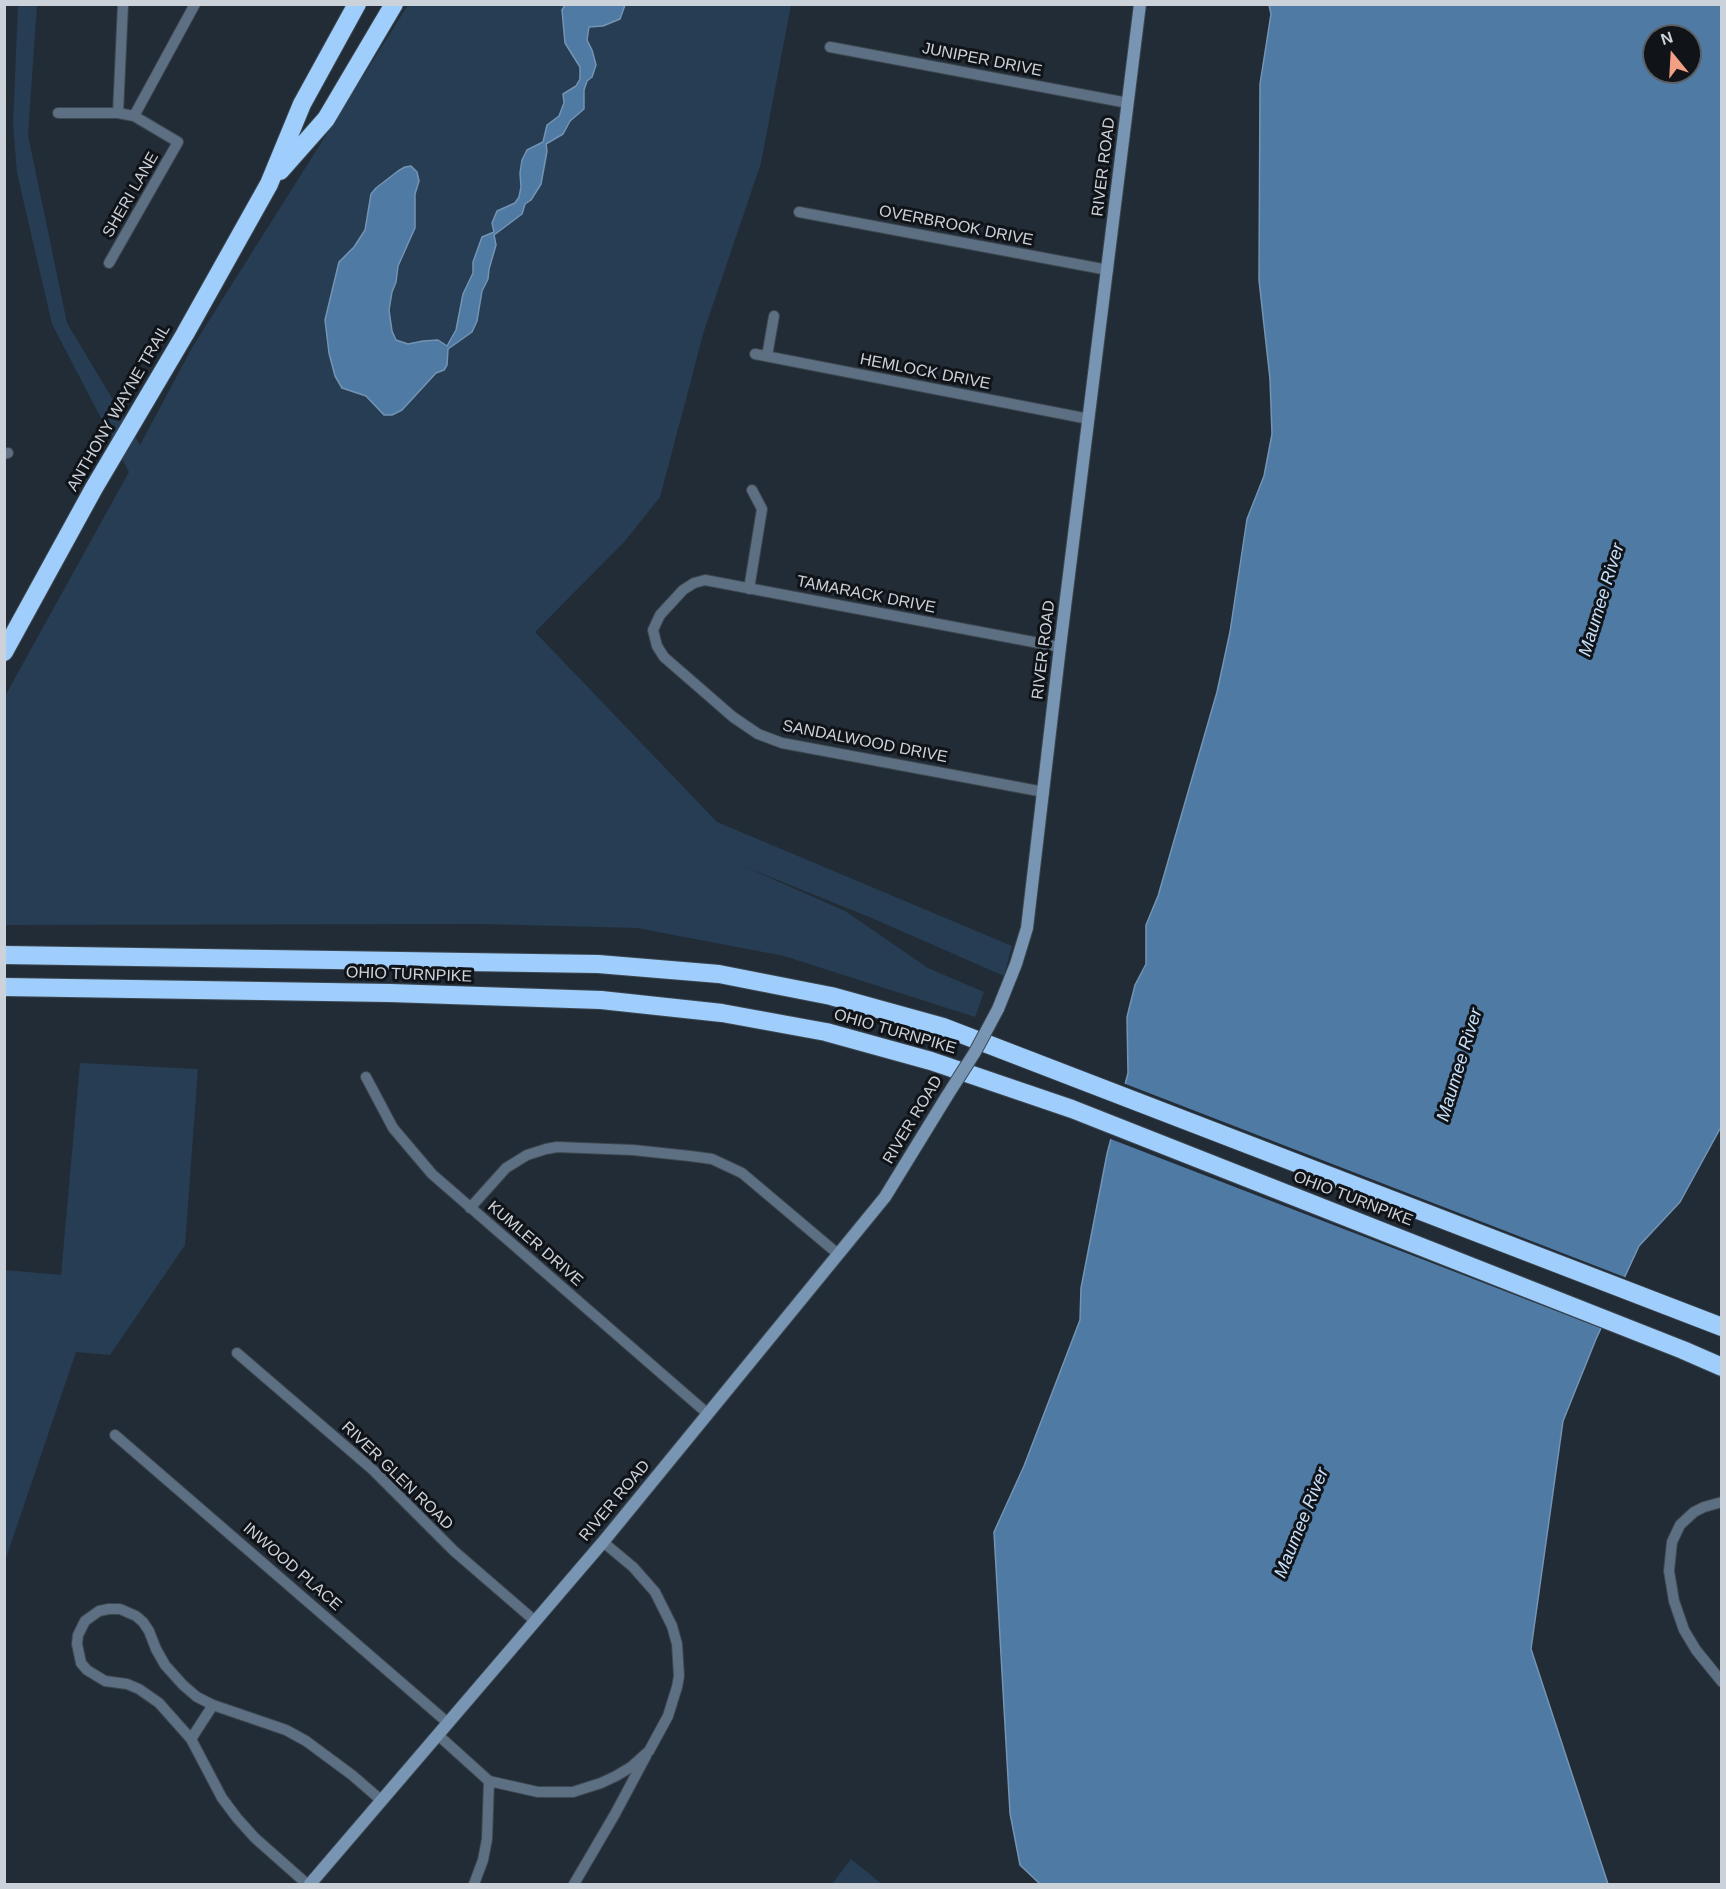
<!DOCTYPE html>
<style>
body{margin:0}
#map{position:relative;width:1726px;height:1889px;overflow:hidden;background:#222c36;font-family:Arial,sans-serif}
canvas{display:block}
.frame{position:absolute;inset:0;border:6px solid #ccd2d9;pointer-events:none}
.north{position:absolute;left:1642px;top:24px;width:60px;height:60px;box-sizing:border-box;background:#101419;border:2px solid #5b6066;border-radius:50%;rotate:342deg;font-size:16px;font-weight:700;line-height:24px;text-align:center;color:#ccd2d9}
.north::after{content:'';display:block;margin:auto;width:21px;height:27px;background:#f39f84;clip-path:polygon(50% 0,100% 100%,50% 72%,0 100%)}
</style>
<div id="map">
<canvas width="1726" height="1889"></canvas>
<div class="frame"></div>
<div class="north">N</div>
</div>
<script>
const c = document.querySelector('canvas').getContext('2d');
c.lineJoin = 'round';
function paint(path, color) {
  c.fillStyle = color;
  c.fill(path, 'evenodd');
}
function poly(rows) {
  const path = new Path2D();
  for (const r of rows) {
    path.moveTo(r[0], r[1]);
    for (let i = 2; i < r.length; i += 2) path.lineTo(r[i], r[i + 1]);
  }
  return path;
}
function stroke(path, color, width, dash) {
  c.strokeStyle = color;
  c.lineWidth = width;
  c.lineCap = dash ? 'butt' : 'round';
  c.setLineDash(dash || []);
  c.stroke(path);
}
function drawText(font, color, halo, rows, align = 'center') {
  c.font = font + ' Arial,sans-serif';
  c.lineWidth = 6;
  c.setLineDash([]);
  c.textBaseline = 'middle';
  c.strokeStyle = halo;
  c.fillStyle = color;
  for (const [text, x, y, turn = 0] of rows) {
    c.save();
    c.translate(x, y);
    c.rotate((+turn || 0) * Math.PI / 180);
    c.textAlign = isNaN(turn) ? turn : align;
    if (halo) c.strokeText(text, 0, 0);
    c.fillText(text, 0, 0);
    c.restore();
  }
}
paint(poly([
 [18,5,37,5,28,135,67,323,140,445,193,346,408,5,791,5,761,163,704,331,660,497,625,541,535,632,717,822,1012,946,1004,976,874,919,743,866,845,911,928,968,984,992,975,1017,784,956,637,928,482,924,5,925,5,696,129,472,52,324,17,173,13,125],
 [80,1063,198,1069,185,1245,110,1355,76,1352,5,1561,5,1270,61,1275],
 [851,1859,882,1884,832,1884]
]), '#263d53');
const water = poly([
 [565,5,625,5,620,19,603,26,589,27,587,40,592,50,596,65,592,77,587,81,584,90,584,109,570,121,563,134,546,144,547,151,541,184,531,200,525,204,522,214,494,235,496,245,489,269,488,279,482,291,477,321,472,332,448,349,447,365,444,370,436,373,402,410,392,415,384,415,366,396,342,388,335,376,329,353,325,320,339,262,354,247,365,230,371,194,376,188,398,171,405,167,411,166,417,172,419,181,415,194,415,228,398,266,396,282,392,292,389,310,392,331,396,340,408,344,423,341,438,340,447,346,456,330,463,294,473,273,473,262,482,237,494,232,492,223,497,211,515,203,519,197,521,187,520,173,522,160,527,150,543,142,547,125,559,116,564,103,563,94,576,86,580,79,580,67,565,43,562,10,565,5],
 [1269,5,1721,5,1721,1127,1680,1202,1639,1246,1596,1339,1563,1421,1531,1649,1608,1884,1040,1884,1020,1865,1010,1813,994,1532,1024,1466,1080,1320,1081,1288,1107,1154,1128,1073,1127,1017,1135,985,1146,964,1146,925,1158,896,1217,692,1230,632,1247,519,1264,476,1272,434,1270,379,1259,280,1260,84,1271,14,1269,5],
 [1654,36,1690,36,1690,72,1654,72,1654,36]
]);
paint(water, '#4f7aa4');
stroke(water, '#7494b4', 1.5);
paint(poly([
 [1123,1083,1627,1278,1603,1329,1108,1138]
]), '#222c36');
const street = poly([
 [830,47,1128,103],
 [58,113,118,113,134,116,178,142,109,263],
 [118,113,123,4],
 [134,116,195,4],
 [799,212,1108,270],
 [755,354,1089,419],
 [767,356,774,316],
 [4,454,8,453],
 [749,589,762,509,752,490],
 [1044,792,782,743,758,734,733,717,664,657,657,646,653,630,660,615,683,590,694,583,705,580,1060,647],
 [366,1077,393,1128,432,1174,708,1414],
 [470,1208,506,1168,527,1155,546,1149,557,1147,633,1150,690,1156,712,1159,742,1173,838,1254],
 [237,1353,373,1470,454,1551,535,1621],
 [115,1435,448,1723],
 [1722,1502,1704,1507,1694,1512,1680,1525,1672,1542,1669,1571,1674,1601,1684,1630,1696,1650,1722,1682],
 [438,1735,489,1781,538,1792,573,1792,601,1783,616,1776,631,1767,649,1751,668,1716,677,1687,679,1676,677,1644,672,1626,655,1592,633,1567,603,1542],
 [191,1739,213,1705],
 [307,1884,255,1838,237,1818,222,1798,191,1739,159,1703,139,1689,127,1684,105,1681,87,1670,81,1663,77,1644,78,1635,85,1621,99,1611,109,1609,120,1609,136,1616,143,1622,149,1631,156,1649,165,1665,183,1685,197,1697,213,1705,286,1730,306,1741,352,1775,382,1801],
 [474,1884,483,1860,487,1839,489,1781],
 [574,1884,615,1814,646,1756]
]);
const secondary = poly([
 [998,1009,1016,964,1027,928,1060,647,1140,4],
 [310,1884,603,1542,885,1197,947,1096]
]);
const highway = poly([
 [280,171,326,119,394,4],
 [4,652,94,488,185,334,269,184,302,104,357,4],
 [4,955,598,964,719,974,831,996,943,1027,1722,1327],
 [4,987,390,993,601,1000,722,1013,826,1032,931,1061,1072,1109,1683,1350,1722,1367]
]);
stroke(street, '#3d4750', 12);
stroke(secondary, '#3d4750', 14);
stroke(highway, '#3d4750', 20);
stroke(street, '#5d6f82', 10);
stroke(secondary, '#7896b3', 12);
stroke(highway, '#a0cefc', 18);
const secondaryBridge = poly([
 [947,1096,975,1052,998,1009]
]);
stroke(secondaryBridge, '#3d4750', 14, []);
stroke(secondaryBridge, '#7896b3', 12);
drawText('16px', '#ccd2d9', '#101419', [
 ["JUNIPER DRIVE",982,60,11],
 ["RIVER ROAD",1104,167,-83],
 ["SHERI LANE",131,195,-60],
 ["OVERBROOK DRIVE",956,226,11],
 ["HEMLOCK DRIVE",925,372,11],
 ["ANTHONY WAYNE TRAIL",119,408,-60],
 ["TAMARACK DRIVE",866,595,11],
 ["RIVER ROAD",1044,650,-83],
 ["SANDALWOOD DRIVE",865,742,11],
 ["OHIO TURNPIKE",409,975,2],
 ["OHIO TURNPIKE",895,1032,16],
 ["RIVER ROAD",913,1120,-59],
 ["OHIO TURNPIKE",1353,1199,21],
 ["KUMLER DRIVE",535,1244,41],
 ["RIVER GLEN ROAD",397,1476,44],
 ["RIVER ROAD",615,1501,-50],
 ["INWOOD PLACE",292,1567,41]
]);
drawText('italic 18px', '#c8e1fb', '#101419', [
 ["Maumee River",1602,600,-73],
 ["Maumee River",1460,1065,-73],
 ["Maumee River",1302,1523,-68]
]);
</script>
